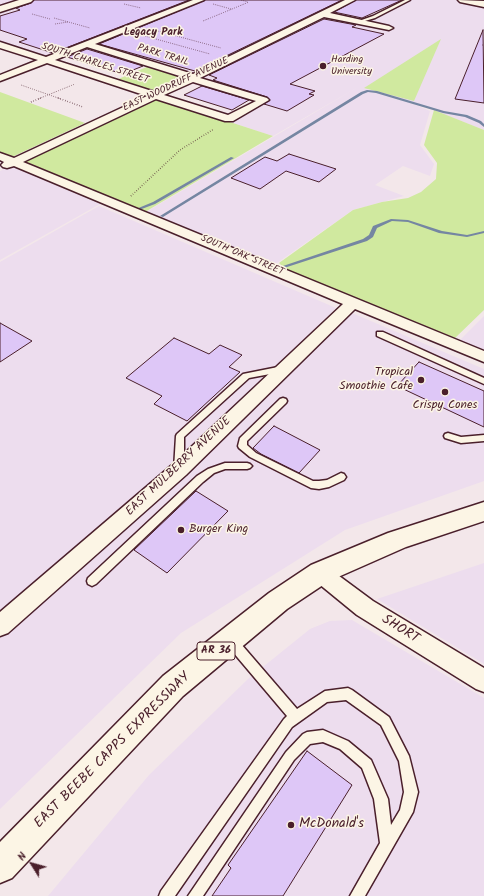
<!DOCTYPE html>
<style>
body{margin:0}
#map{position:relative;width:484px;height:896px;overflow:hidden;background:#f3e7ea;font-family:Kalam,sans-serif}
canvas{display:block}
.north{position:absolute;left:12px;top:844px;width:40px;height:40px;-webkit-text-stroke:3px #fcf5e5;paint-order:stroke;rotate:307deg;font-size:11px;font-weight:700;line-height:16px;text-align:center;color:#4a1f2b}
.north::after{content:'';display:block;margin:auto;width:14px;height:18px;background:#4a1f2b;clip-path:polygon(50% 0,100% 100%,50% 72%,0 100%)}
</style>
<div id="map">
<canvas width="484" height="896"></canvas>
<div class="north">N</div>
</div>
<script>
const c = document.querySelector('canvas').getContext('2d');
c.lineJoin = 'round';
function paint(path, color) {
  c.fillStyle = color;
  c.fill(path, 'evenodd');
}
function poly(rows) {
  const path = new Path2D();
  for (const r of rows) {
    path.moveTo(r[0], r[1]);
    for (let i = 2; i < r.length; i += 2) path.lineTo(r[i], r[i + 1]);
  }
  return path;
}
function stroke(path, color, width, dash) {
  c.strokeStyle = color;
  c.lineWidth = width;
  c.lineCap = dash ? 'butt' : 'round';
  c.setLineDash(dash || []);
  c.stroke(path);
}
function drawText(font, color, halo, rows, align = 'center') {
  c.font = font + ' Kalam,sans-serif';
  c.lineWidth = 3;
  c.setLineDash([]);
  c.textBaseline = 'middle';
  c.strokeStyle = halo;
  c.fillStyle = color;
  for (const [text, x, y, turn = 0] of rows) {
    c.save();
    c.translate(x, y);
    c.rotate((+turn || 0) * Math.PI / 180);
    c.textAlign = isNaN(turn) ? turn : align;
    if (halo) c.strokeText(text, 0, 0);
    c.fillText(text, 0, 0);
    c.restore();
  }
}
paint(poly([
 [0,0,484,0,484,130,410,101,373,91,407,101,430,111,420,145,434,164,430,176,403,166,375,185,404,196,353,210,274,265,146,212,358,87,273,136,230,122,269,100,197,79,192,75,83,42,44,57,0,42],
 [11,166,100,204,0,260,0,171],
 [99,206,336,308,172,467,55,565,0,613,0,262],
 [352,313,484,369,484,481,345,530,181,633,0,809,0,638,183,474],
 [484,316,484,351,459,341],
 [484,563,484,664,377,599],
 [352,620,484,698,484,896,48,896,149,775,248,679,310,629,330,621]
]), '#edddee');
paint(poly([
 [441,39,414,101,364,88],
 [149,66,187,77,154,92,116,80],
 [0,92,85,123,12,157,0,152],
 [156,98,273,136,145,212,24,161],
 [434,110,484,130,484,310,455,338,287,271,279,263,353,210,382,202,408,198,421,192,436,179,437,163,424,145]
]), '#d0e99f');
paint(poly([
 [367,90,377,91,444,111,467,115,481,121,484,124,484,127,479,123,465,117,443,113,376,93,368,92,363,94,163,217,160,216,361,92,367,90],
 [231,157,234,158,155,204,139,210,136,209,153,202,231,157],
 [391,219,408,220,442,231,467,235,484,231,484,233,467,237,439,233,408,222,392,221,377,228,373,237,367,241,284,268,280,268,280,267,363,239,369,235,373,226,391,219]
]), '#7586a2');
const building = poly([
 [34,0,189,0,53,53,19,42,27,39,0,30,0,16,20,10,16,8,31,3,34,0],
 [205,0,342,0,195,71,99,44,205,0],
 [356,0,402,0,362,18,334,12,356,0],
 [324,19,356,25,352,27,384,34,290,84,315,91,309,94,314,95,287,111,264,104,270,100,267,97,213,80,217,78,209,75,324,19],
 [483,30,484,103,455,99,483,30],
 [87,49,143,66,123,74,67,57,87,49],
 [202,86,249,100,232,110,184,95,202,86],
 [289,154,336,169,319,182,286,171,260,189,231,178,265,157,277,161,289,154],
 [0,323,32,341,0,362,0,323],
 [174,338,209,354,220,345,242,355,229,367,240,372,187,421,154,404,162,396,126,378,174,338],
 [419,362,484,391,484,427,397,386,419,362],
 [274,426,320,450,299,473,261,454,253,448,274,426],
 [196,491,228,511,167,573,134,550,196,491],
 [307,751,352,785,283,896,212,896,231,868,228,865,307,751]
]);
paint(building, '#dec7f7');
stroke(building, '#4a1f2b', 1);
const service = poly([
 [405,0,410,0,375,18,358,23,356,22,373,16,405,0],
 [377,332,383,332,484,378,484,384,377,336,377,332],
 [283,366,286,367,287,369,286,371,249,378,184,437,184,469,182,471,176,471,174,469,176,436,177,434,243,374,283,366],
 [283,398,286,399,287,401,286,403,247,441,247,445,256,453,313,481,319,481,327,480,341,473,344,474,346,477,344,480,329,487,319,489,311,488,250,457,239,448,238,446,240,438,280,399,283,398],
 [448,433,461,437,484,435,484,441,461,443,445,438,444,436,445,434,448,433],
 [225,463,247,463,250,464,252,466,250,468,247,469,225,469,214,473,203,482,96,584,92,586,88,584,87,581,88,578,197,476,208,469,225,463],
 [231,636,235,637,297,709,325,691,348,688,352,690,389,717,409,756,418,792,413,812,365,896,350,896,380,843,374,799,362,768,340,749,323,742,310,744,294,760,203,896,188,896,286,752,303,734,307,732,323,730,348,741,371,760,388,799,391,825,400,810,404,792,399,761,381,725,346,700,327,702,292,727,175,896,159,896,161,891,284,719,287,716,227,645,225,641,227,637,231,636]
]);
const minor = poly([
 [193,0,204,0,95,44,193,74,345,0,355,0,330,13,389,26,393,28,389,30,324,17,200,78,267,98,269,100,233,121,225,121,156,99,23,162,484,351,484,362,355,309,186,475,8,633,0,636,0,612,172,465,343,304,14,166,7,168,3,167,1,165,4,162,0,160,0,153,14,158,147,96,47,63,0,81,0,75,38,60,0,48,0,42,46,57,193,0],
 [87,47,186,78,155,92,55,60,87,47],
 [193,82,256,101,228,115,164,95,193,82],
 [320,564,327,567,373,601,484,668,484,692,476,689,357,615,313,579,310,573,313,567,320,564]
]);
const tertiary = poly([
 [19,0,33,0,31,2,0,12,0,6,19,0],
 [458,0,484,1,484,7,460,2,458,0]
]);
const primary = poly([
 [484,502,484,521,406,547,329,581,287,609,183,696,12,878,0,883,0,842,163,676,269,593,311,565,388,533,484,502]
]);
stroke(service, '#4a1f2b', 3);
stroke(minor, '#4a1f2b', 3);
stroke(tertiary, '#4a1f2b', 3);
stroke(primary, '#4a1f2b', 3);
stroke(poly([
 [241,0,248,2],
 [124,4,141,8],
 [213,4,231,9],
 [32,14,50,19],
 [54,18,90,28],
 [203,21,249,2],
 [55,24,68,22],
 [158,31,221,48],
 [145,36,210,54],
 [482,45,484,45],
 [21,85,61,99],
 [38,99,75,84]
]), '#4a1f2b', 1, [0.5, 1.5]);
stroke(poly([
 [58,98,83,107],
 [31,102,41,98],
 [131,196,180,150,214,129]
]), '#4a1f2b', 1.5, [0.5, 2]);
paint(service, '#fcf5e5');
paint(minor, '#fcf5e5');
paint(tertiary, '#fcf5e5');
paint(primary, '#fcf5e5');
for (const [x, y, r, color] of [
 [323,66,4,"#4a1f2b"],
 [421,380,4,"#4a1f2b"],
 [445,392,4,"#4a1f2b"],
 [181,530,4,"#4a1f2b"],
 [291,825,4,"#4a1f2b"]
]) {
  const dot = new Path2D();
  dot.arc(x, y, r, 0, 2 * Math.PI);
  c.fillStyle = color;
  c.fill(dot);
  stroke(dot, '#fcf5e5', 1.5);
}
drawText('10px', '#4a1f2b', '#fcf5e5', [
 ["PARK TRAIL",163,56,17],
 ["SOUTH CHARLES STREET",95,64,18],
 ["EAST WOODRUFF AVENUE",176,85,-25],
 ["SOUTH OAK STREET",242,256,23]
]);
drawText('10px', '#4a1f2b', '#fcf5e5', [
 ["Harding",331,60],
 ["University",331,72]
], 'left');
drawText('bold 11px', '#4a1f2b', '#fcf5e5', [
 ["Legacy Park",153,33]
]);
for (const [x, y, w] of [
 [216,651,38]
]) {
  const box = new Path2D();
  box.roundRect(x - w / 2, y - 9, w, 18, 3);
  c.fillStyle = '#fcf5e5';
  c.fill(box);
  stroke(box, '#4a1f2b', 1);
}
drawText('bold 11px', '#4a1f2b', null, [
 ["AR 36",216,651]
]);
drawText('12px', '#4a1f2b', '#fcf5e5', [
 ["Tropical",413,373],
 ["Smoothie Cafe",413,387],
 ["Crispy Cones",445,406,"center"],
 ["Burger King",189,530,"left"]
], 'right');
drawText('12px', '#4a1f2b', '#fcf5e5', [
 ["EAST MULBERRY AVENUE",179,467,-43]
]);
drawText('14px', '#4a1f2b', '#fcf5e5', [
 ["SHORT",400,630,32],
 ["EAST BEEBE CAPPS EXPRESSWAY",113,751,-45]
]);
drawText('14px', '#4a1f2b', '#fcf5e5', [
 ["McDonald's",299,825]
], 'left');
</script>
